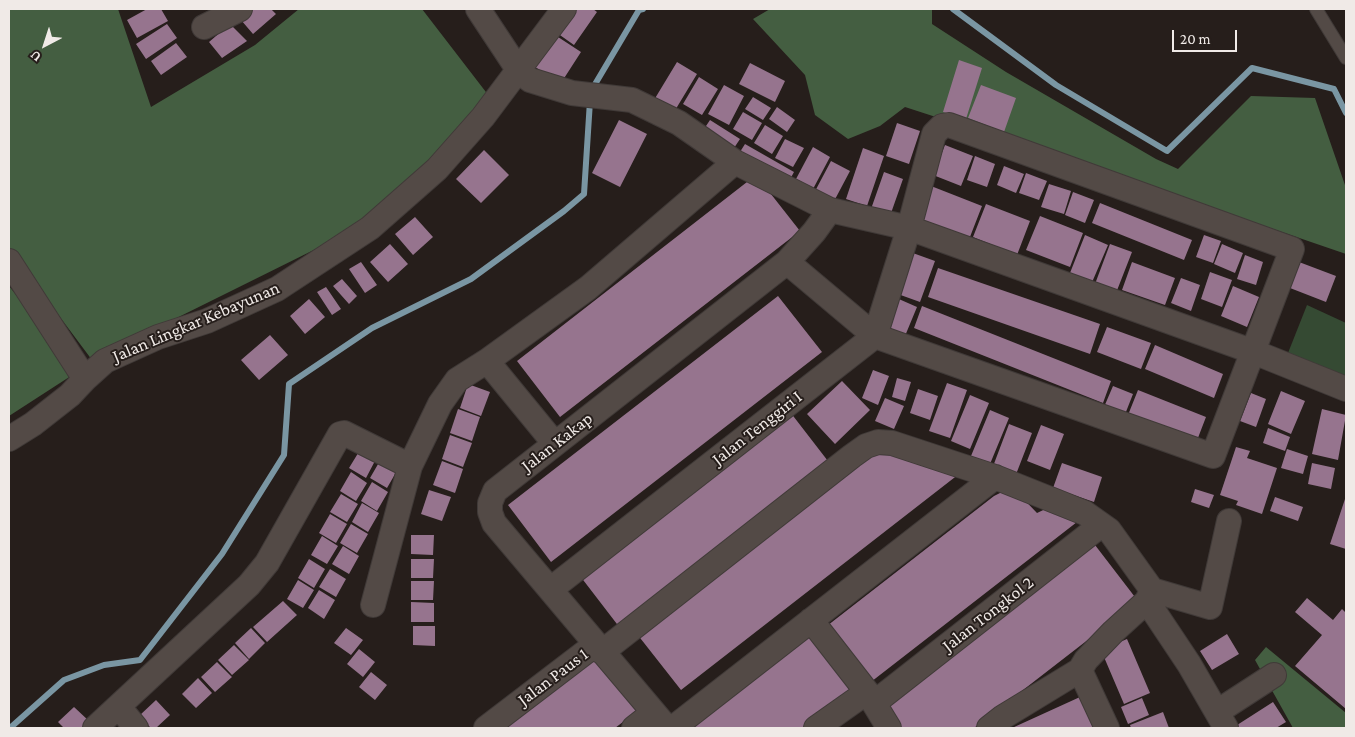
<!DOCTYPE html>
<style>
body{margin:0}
#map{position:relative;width:1355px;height:737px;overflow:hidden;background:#261e1b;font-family:"Crimson Pro",serif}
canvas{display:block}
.frame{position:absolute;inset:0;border:10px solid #f0eae7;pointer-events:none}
.north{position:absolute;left:20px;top:20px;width:50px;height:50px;-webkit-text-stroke:4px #261e1b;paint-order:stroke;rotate:220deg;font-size:14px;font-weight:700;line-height:20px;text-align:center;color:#f0eae7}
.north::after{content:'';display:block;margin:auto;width:18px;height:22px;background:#f0eae7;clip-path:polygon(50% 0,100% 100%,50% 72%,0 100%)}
.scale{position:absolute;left:1172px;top:30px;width:65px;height:22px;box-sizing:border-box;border:2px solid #f0eae7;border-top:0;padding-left:6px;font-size:15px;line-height:18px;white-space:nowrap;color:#f0eae7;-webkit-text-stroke:4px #261e1b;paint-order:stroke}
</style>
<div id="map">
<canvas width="1355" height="737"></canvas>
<div class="frame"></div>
<div class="north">U</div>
<div class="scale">20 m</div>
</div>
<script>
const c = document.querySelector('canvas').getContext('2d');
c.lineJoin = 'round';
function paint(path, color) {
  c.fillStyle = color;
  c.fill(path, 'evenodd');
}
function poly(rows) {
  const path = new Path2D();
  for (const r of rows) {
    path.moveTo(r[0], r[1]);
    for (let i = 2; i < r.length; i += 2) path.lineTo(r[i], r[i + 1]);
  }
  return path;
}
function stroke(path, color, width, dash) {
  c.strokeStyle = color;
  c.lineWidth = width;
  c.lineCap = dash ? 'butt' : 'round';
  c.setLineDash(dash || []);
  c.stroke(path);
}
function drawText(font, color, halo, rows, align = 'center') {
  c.font = font + ' "Crimson Pro",serif';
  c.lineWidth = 4;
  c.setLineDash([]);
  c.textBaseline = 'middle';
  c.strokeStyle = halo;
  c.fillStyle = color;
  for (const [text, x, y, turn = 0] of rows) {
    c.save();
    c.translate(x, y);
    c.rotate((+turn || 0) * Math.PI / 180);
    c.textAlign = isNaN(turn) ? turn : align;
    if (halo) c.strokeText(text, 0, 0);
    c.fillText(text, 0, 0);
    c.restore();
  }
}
paint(poly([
 [1307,305,1346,323,1346,376,1288,353]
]), '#354a33');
paint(poly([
 [9,9,118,9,151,107,255,45,299,9,422,9,489,96,406,187,348,233,92,360,9,249],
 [770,9,932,9,932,24,1006,72,1156,159,1178,169,1251,96,1315,98,1346,188,1346,254,1133,181,905,107,880,126,848,139,815,115,805,75,753,19],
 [9,286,77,372,9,416],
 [1266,647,1346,713,1346,728,1293,728,1255,660]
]), '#445e41');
stroke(poly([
 [953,9,1056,85,1167,151,1252,68,1334,89,1346,113],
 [591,91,639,10,643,9],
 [10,728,64,680,104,665,140,660,222,554,284,455,289,384,372,328,471,279,564,211,584,194,590,101]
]), '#7a96a3', 6);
paint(poly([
 [147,9,161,9,168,21,137,38,127,20],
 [253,9,271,9,276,14,253,34,241,20],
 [574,9,593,9,597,12,574,45,557,33],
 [167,24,177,38,146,59,136,44],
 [230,24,247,41,222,58,209,42],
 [555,35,581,52,561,83,535,67],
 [176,43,187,57,161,75,151,61],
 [959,60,982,68,966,119,943,112],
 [677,62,697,74,674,112,654,100],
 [750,63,785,81,775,102,739,84],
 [699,77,718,89,702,115,683,104],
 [724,85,744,96,729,125,708,114],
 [981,85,1016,98,1004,132,968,118],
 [753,97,771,108,763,120,745,109],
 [777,107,795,120,787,132,769,119],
 [743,112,762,123,752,140,733,129],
 [619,120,647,134,620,187,592,173],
 [710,120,740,139,732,151,702,132],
 [897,123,920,131,909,164,886,156],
 [765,125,783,136,772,154,754,143],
 [785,139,804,148,793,167,775,158],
 [745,144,794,172,788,183,738,155],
 [945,145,973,156,961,186,933,175],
 [813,147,830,157,813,189,796,179],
 [863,148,884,156,867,206,846,199],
 [484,150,509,175,481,203,456,179],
 [975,156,995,164,987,187,967,180],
 [831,161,850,171,832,205,813,195],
 [1004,166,1024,174,1016,193,997,185],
 [884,172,903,179,890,216,871,209],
 [1026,173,1047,181,1039,200,1019,193],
 [756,175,800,231,560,417,517,361],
 [1049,184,1071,191,1064,214,1041,207],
 [931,186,982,206,968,242,917,221],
 [1073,192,1094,200,1085,223,1065,215],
 [1100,203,1192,240,1184,260,1092,223],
 [986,204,1030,221,1017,255,973,237],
 [1040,216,1083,233,1070,267,1026,250],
 [415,217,433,237,413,255,395,234],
 [1085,235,1108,245,1090,287,1068,278],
 [1204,235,1221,241,1213,263,1196,257],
 [390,244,408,264,388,282,370,262],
 [1110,244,1132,252,1116,293,1095,284],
 [1222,244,1243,253,1235,273,1214,264],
 [910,252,935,261,920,302,895,293],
 [1245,255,1263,262,1256,285,1237,279],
 [361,262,377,285,365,293,349,269],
 [1132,262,1175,278,1165,305,1122,290],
 [1299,262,1336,276,1326,302,1290,288],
 [938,268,1100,324,1090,354,928,297],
 [1210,272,1232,280,1222,307,1201,299],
 [1181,278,1200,285,1191,311,1171,303],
 [342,279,357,296,349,304,333,286],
 [1233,286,1259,297,1247,327,1221,316],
 [326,287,341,309,332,315,317,292],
 [778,296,822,352,551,562,508,505],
 [892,296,917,307,905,336,880,326],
 [309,299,325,317,305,334,290,316],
 [922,306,1111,381,1103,403,914,328],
 [1107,327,1151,343,1141,369,1097,352],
 [270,335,288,355,259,380,241,360],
 [1155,345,1223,374,1214,398,1145,369],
 [873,370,889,376,878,405,862,398],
 [897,378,911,382,905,401,892,397],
 [842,381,870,410,835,444,807,414],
 [947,383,967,390,950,438,929,431],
 [468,384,490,392,481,416,460,408],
 [1113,386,1133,394,1122,422,1101,414],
 [918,389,938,396,930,420,910,413],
 [1138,390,1206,417,1196,443,1128,415],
 [1281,391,1305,401,1291,434,1268,424],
 [1251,393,1266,399,1256,427,1240,421],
 [970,395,989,403,970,449,951,441],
 [885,398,904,406,894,429,875,421],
 [787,408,831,465,620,628,577,572],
 [458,409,480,417,472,441,450,433],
 [1322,409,1346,415,1338,460,1312,454],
 [990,410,1009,418,990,464,971,456],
 [1009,424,1032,433,1015,477,992,469],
 [1041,425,1064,434,1050,470,1027,461],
 [1268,428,1290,437,1285,451,1263,443],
 [450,435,472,443,463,467,442,459],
 [1236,447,1250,451,1247,458,1277,468,1262,514,1236,505,1238,501,1220,495],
 [876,448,907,457,919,465,942,466,959,474,681,690,637,634],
 [1287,449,1308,456,1303,474,1281,468],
 [360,450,376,459,366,478,349,468],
 [381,459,398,469,387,488,370,478],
 [442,461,463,469,455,493,433,485],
 [1062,463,1102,477,1094,502,1053,488],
 [1312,463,1335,468,1331,489,1308,484],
 [351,472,367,483,356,501,340,491],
 [372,482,388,492,377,511,361,501],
 [1012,487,1037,513,1056,504,1077,522,867,685,823,629,994,496],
 [1195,489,1214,495,1209,508,1191,502],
 [429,490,451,497,442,521,421,514],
 [341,494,358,504,347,522,330,512],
 [1346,496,1346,549,1330,544],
 [1275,497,1303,507,1298,521,1270,511],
 [362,503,379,513,368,532,352,522],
 [330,514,347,524,336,543,319,533],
 [351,524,368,534,357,553,340,543],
 [411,535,434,535,433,555,411,554],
 [322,536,338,546,327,564,311,555],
 [1095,545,1138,601,974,728,900,728,884,708],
 [343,546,359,556,349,574,332,564],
 [309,559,325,569,314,588,298,578],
 [411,559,434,559,433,578,411,578],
 [330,569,346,579,336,597,319,587],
 [298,580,314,590,303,608,287,599],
 [411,581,434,581,433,600,411,600],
 [319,590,335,600,324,619,308,608],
 [1307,598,1333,620,1342,609,1346,613,1346,709,1295,666,1322,635,1295,612],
 [283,601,297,615,267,642,253,627],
 [411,602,434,603,434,622,411,622],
 [413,626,435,626,435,646,413,645],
 [251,628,265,643,249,659,235,643],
 [346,628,363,640,351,655,334,643],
 [817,631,860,687,807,728,690,728],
 [1227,634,1239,654,1212,670,1200,651],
 [1127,639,1150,693,1124,704,1101,650],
 [234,645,249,660,232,675,218,660],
 [359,649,375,662,363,677,347,664],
 [596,653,640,709,615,728,499,728],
 [217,662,232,677,215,692,201,677],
 [371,672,387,685,375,700,359,687],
 [198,678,212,693,196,708,182,694],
 [1080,697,1095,728,1012,728],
 [1142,698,1149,715,1128,724,1121,707],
 [156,700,170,715,156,728,151,728,139,716],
 [1273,702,1286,722,1276,728,1235,728,1234,727],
 [74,707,89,721,81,728,64,728,58,722],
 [1163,712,1169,728,1131,728,1130,725]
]), '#96748e');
const service = poly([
 [1316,9,1346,58]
]);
const minor = poly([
 [478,9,519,71,530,80,572,93,632,100,679,123,735,162,830,210,909,228,1254,352,1346,389],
 [204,27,240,9],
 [9,261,85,379],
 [487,361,555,444],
 [9,439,33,424,70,395,85,379,105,361,158,337,207,321,277,289,370,228,437,169,483,117,564,9],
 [551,589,875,336,909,228,934,134,942,126,949,125,1292,249,1213,456,875,336,787,262],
 [1147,601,1189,664,1226,728],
 [373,605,410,466,440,404,457,380,487,361,588,288,735,162],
 [811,620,867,692,889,728],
 [602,652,852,456,866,446,878,442,892,443,995,477,1085,513,1109,530,1152,590,1210,607,1229,521],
 [1080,670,1107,728],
 [874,703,1101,525],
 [119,707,136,728],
 [1217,712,1274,675],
 [95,728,249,585,267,563,340,434,344,433,410,466],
 [486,728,596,644],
 [634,728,653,713],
 [667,728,494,523,490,512,490,503,495,491,787,262,814,232,830,210],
 [673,728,995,477],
 [816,728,867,692],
 [989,728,1003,717,1080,670,1086,660,1113,632,1147,601,1152,590]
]);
stroke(service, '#403a38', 14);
stroke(minor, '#403a38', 26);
stroke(service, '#534a46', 12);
stroke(minor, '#534a46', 24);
drawText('18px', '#f0eae7', '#261e1b', [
 ["Jalan Lingkar Kebayunan",196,322,-23],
 ["Jalan Tenggiri I",757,428,-38],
 ["Jalan Kakap",557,442,-38],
 ["Jalan Tongkol 2",988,614,-38],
 ["Jalan Paus 1",553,677,-37]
]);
</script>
